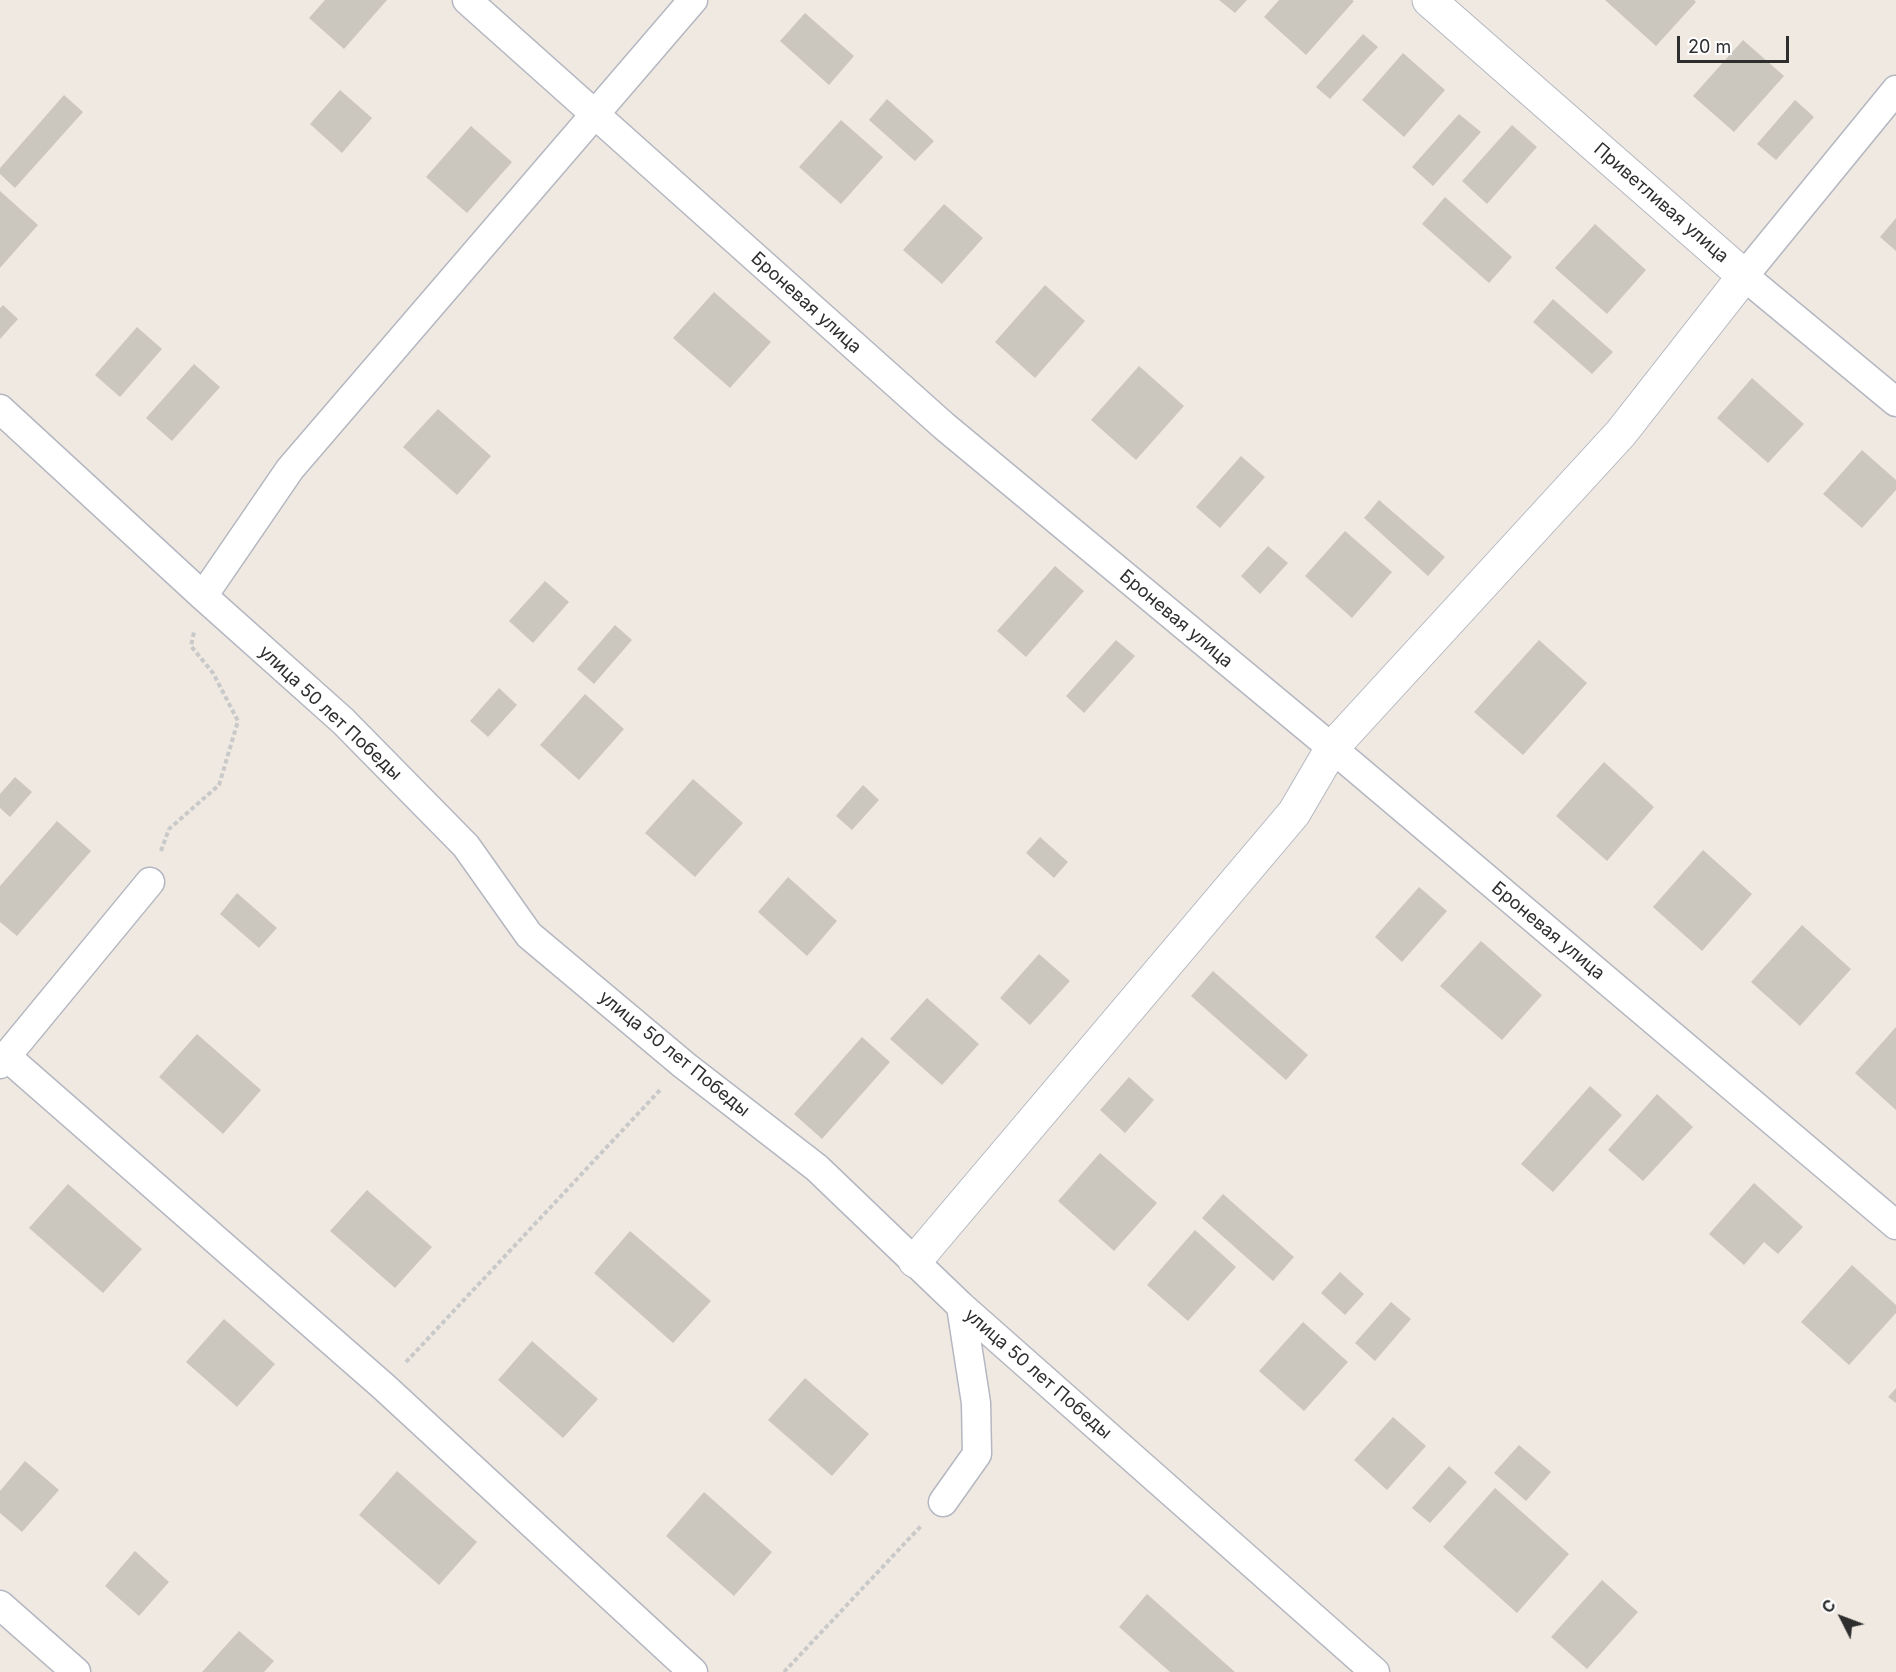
<!DOCTYPE html>
<meta charset="utf-8">
<style>
body{margin:0}
#map{position:relative;width:1896px;height:1672px;overflow:hidden;background:#efe9e1;font-family:Inter,sans-serif}
canvas{display:block}
.north{position:absolute;left:1812px;top:1588px;width:60px;height:60px;-webkit-text-stroke:4px #fff;paint-order:stroke;rotate:312deg;font-size:16px;font-weight:700;line-height:24px;text-align:center;color:#2e2e2e}
.north::after{content:'';display:block;margin:auto;width:21px;height:27px;background:#2e2e2e;clip-path:polygon(50% 0,100% 100%,50% 72%,0 100%)}
.scale{position:absolute;left:1677px;top:36px;width:112px;height:27px;box-sizing:border-box;border:3px solid #2e2e2e;border-top:0;padding-left:8px;font-size:18px;line-height:21px;white-space:nowrap;color:#2e2e2e;-webkit-text-stroke:4px #fff;paint-order:stroke}
</style>
<div id="map">
<canvas width="1896" height="1672"></canvas>
<div class="north">С</div>
<div class="scale">20 m</div>
</div>
<script>
const c = document.querySelector('canvas').getContext('2d');
c.lineJoin = 'round';
function paint(path, color) {
  c.fillStyle = color;
  c.fill(path, 'evenodd');
}
function poly(rows) {
  const path = new Path2D();
  for (const r of rows) {
    path.moveTo(r[0], r[1]);
    for (let i = 2; i < r.length; i += 2) path.lineTo(r[i], r[i + 1]);
  }
  return path;
}
function stroke(path, color, width, dash) {
  c.strokeStyle = color;
  c.lineWidth = width;
  c.lineCap = dash ? 'butt' : 'round';
  c.setLineDash(dash || []);
  c.stroke(path);
}
function drawText(font, color, halo, rows, align = 'center') {
  c.font = font + ' Inter,sans-serif';
  c.lineWidth = 4.5;
  c.setLineDash([]);
  c.textBaseline = 'middle';
  c.strokeStyle = halo;
  c.fillStyle = color;
  for (const [text, x, y, turn = 0] of rows) {
    c.save();
    c.translate(x, y);
    c.rotate((+turn || 0) * Math.PI / 180);
    c.textAlign = isNaN(turn) ? turn : align;
    if (halo) c.strokeText(text, 0, 0);
    c.fillText(text, 0, 0);
    c.restore();
  }
}
paint(poly([
 [325,0,387,0,344,49,309,18],
 [1219,0,1247,0,1235,13],
 [1279,0,1352,0,1354,1,1306,55,1264,17],
 [1605,0,1694,0,1696,2,1656,46],
 [805,13,854,56,829,85,780,41],
 [1363,34,1378,47,1330,99,1316,87],
 [1743,40,1784,76,1734,132,1693,96],
 [1403,53,1445,90,1404,137,1362,100],
 [340,90,372,118,342,153,310,124],
 [64,95,83,112,15,188,0,174,0,168],
 [887,99,934,141,915,161,869,120],
 [1795,100,1814,117,1776,160,1757,144],
 [1459,114,1481,132,1433,186,1412,167],
 [841,120,883,157,841,204,799,167],
 [1512,125,1537,147,1487,204,1462,181],
 [471,126,512,162,467,213,426,177],
 [0,191,38,225,0,268],
 [1445,197,1512,257,1489,283,1422,224],
 [944,204,983,238,942,284,903,250],
 [1896,218,1896,251,1880,237],
 [1595,224,1646,270,1607,314,1555,268],
 [1045,285,1085,321,1035,378,995,342],
 [714,292,771,342,730,388,673,338],
 [1553,299,1613,352,1592,374,1533,322],
 [3,305,18,319,0,339,0,308],
 [137,327,162,349,120,397,95,375],
 [194,364,220,387,172,441,146,418],
 [1139,366,1184,406,1136,460,1091,420],
 [1752,378,1804,424,1768,463,1717,418],
 [438,409,491,456,457,495,403,447],
 [1862,450,1896,480,1896,490,1862,528,1823,494],
 [1241,456,1265,477,1220,528,1196,507],
 [1379,500,1445,557,1428,576,1364,518],
 [1345,531,1392,572,1352,618,1305,576],
 [1268,546,1288,563,1260,594,1241,576],
 [1055,566,1084,591,1026,657,997,631],
 [545,581,569,602,533,643,509,621],
 [615,625,632,640,594,684,577,669],
 [1116,640,1135,656,1084,713,1066,696],
 [1539,640,1587,683,1523,755,1474,712],
 [499,688,517,705,488,737,470,721],
 [585,694,624,729,579,780,540,745],
 [1604,762,1654,807,1607,861,1556,816],
 [15,777,32,792,10,817,0,808,0,794],
 [693,779,743,823,695,877,645,833],
 [863,785,879,800,852,830,836,816],
 [57,821,91,851,17,936,0,922,0,886],
 [1040,837,1068,862,1054,878,1026,853],
 [1703,850,1752,894,1702,951,1653,907],
 [788,877,837,921,807,956,758,912],
 [1419,887,1447,911,1402,962,1375,937],
 [237,893,277,928,259,948,220,914],
 [1802,925,1851,969,1800,1026,1751,982],
 [1481,941,1542,995,1502,1040,1440,986],
 [1039,954,1070,981,1030,1025,1000,998],
 [1213,971,1308,1055,1286,1080,1191,996],
 [927,998,979,1044,942,1085,890,1039],
 [1896,1027,1896,1110,1855,1073],
 [197,1034,261,1090,223,1134,159,1077],
 [862,1037,890,1062,822,1139,794,1114],
 [1129,1077,1154,1100,1125,1133,1100,1110],
 [1590,1086,1622,1115,1553,1192,1521,1164],
 [1657,1094,1693,1127,1643,1181,1608,1150],
 [1100,1153,1157,1203,1114,1251,1058,1201],
 [1754,1183,1803,1227,1778,1254,1764,1242,1744,1265,1709,1234],
 [68,1184,142,1249,103,1293,29,1228],
 [367,1190,432,1247,395,1288,330,1231],
 [1223,1194,1294,1257,1273,1281,1202,1218],
 [1195,1230,1236,1267,1188,1321,1147,1285],
 [630,1231,711,1301,673,1343,594,1273],
 [1852,1265,1896,1305,1896,1313,1849,1365,1801,1322],
 [1340,1272,1364,1294,1345,1315,1321,1293],
 [1391,1302,1411,1319,1375,1361,1355,1343],
 [224,1319,275,1364,237,1407,186,1362],
 [1303,1322,1348,1362,1304,1411,1259,1371],
 [532,1341,598,1399,563,1438,498,1380],
 [805,1378,869,1434,832,1476,768,1420],
 [1896,1388,1896,1403,1888,1397],
 [1393,1417,1426,1446,1387,1490,1354,1460],
 [1519,1445,1551,1472,1526,1501,1494,1473],
 [25,1461,59,1490,22,1532,0,1513,0,1491],
 [1449,1466,1467,1482,1430,1523,1412,1508],
 [397,1471,477,1542,439,1585,359,1515],
 [1495,1488,1569,1554,1517,1613,1443,1547],
 [704,1492,772,1552,734,1596,666,1536],
 [135,1551,169,1582,139,1616,105,1586],
 [1602,1580,1638,1612,1587,1669,1551,1637],
 [1147,1594,1235,1672,1170,1672,1119,1627],
 [239,1631,274,1661,264,1672,202,1672]
]), '#cbc7bf');
const minor = poly([
 [467,0,944,426,1332,748,1896,1225],
 [1896,90,1744,276,1896,402],
 [0,409,203,596,343,721,466,846,529,935,684,1065,817,1168,961,1306,1375,1672],
 [203,596,290,469,693,0],
 [7,1057,383,1386,693,1672],
 [0,1064,150,882],
 [943,1502,977,1454,976,1403,961,1306],
 [0,1605,76,1672]
]);
const tertiary = poly([
 [915,1261,1294,813,1332,748,1621,433,1744,276,1429,0]
]);
stroke(minor, '#b4b7c1', 31);
stroke(tertiary, '#b4b7c1', 35);
stroke(poly([
 [161,851,169,829,219,785,238,721,213,673,191,646,194,632],
 [406,1362,661,1089],
 [784,1672,921,1526]
]), '#c9c9c9', 4, [4.5, 3]);
stroke(minor, '#fff', 28);
stroke(tertiary, '#fff', 33);
drawText('18px', '#2e2e2e', '#fff', [
 ["Приветливая улица",1661,203,41],
 ["Броневая улица",806,303,42],
 ["Броневая улица",1176,619,40],
 ["улица 50 лет Победы",330,713,43],
 ["Броневая улица",1548,931,40],
 ["улица 50 лет Победы",674,1054,39],
 ["улица 50 лет Победы",1038,1374,41]
]);
</script>
